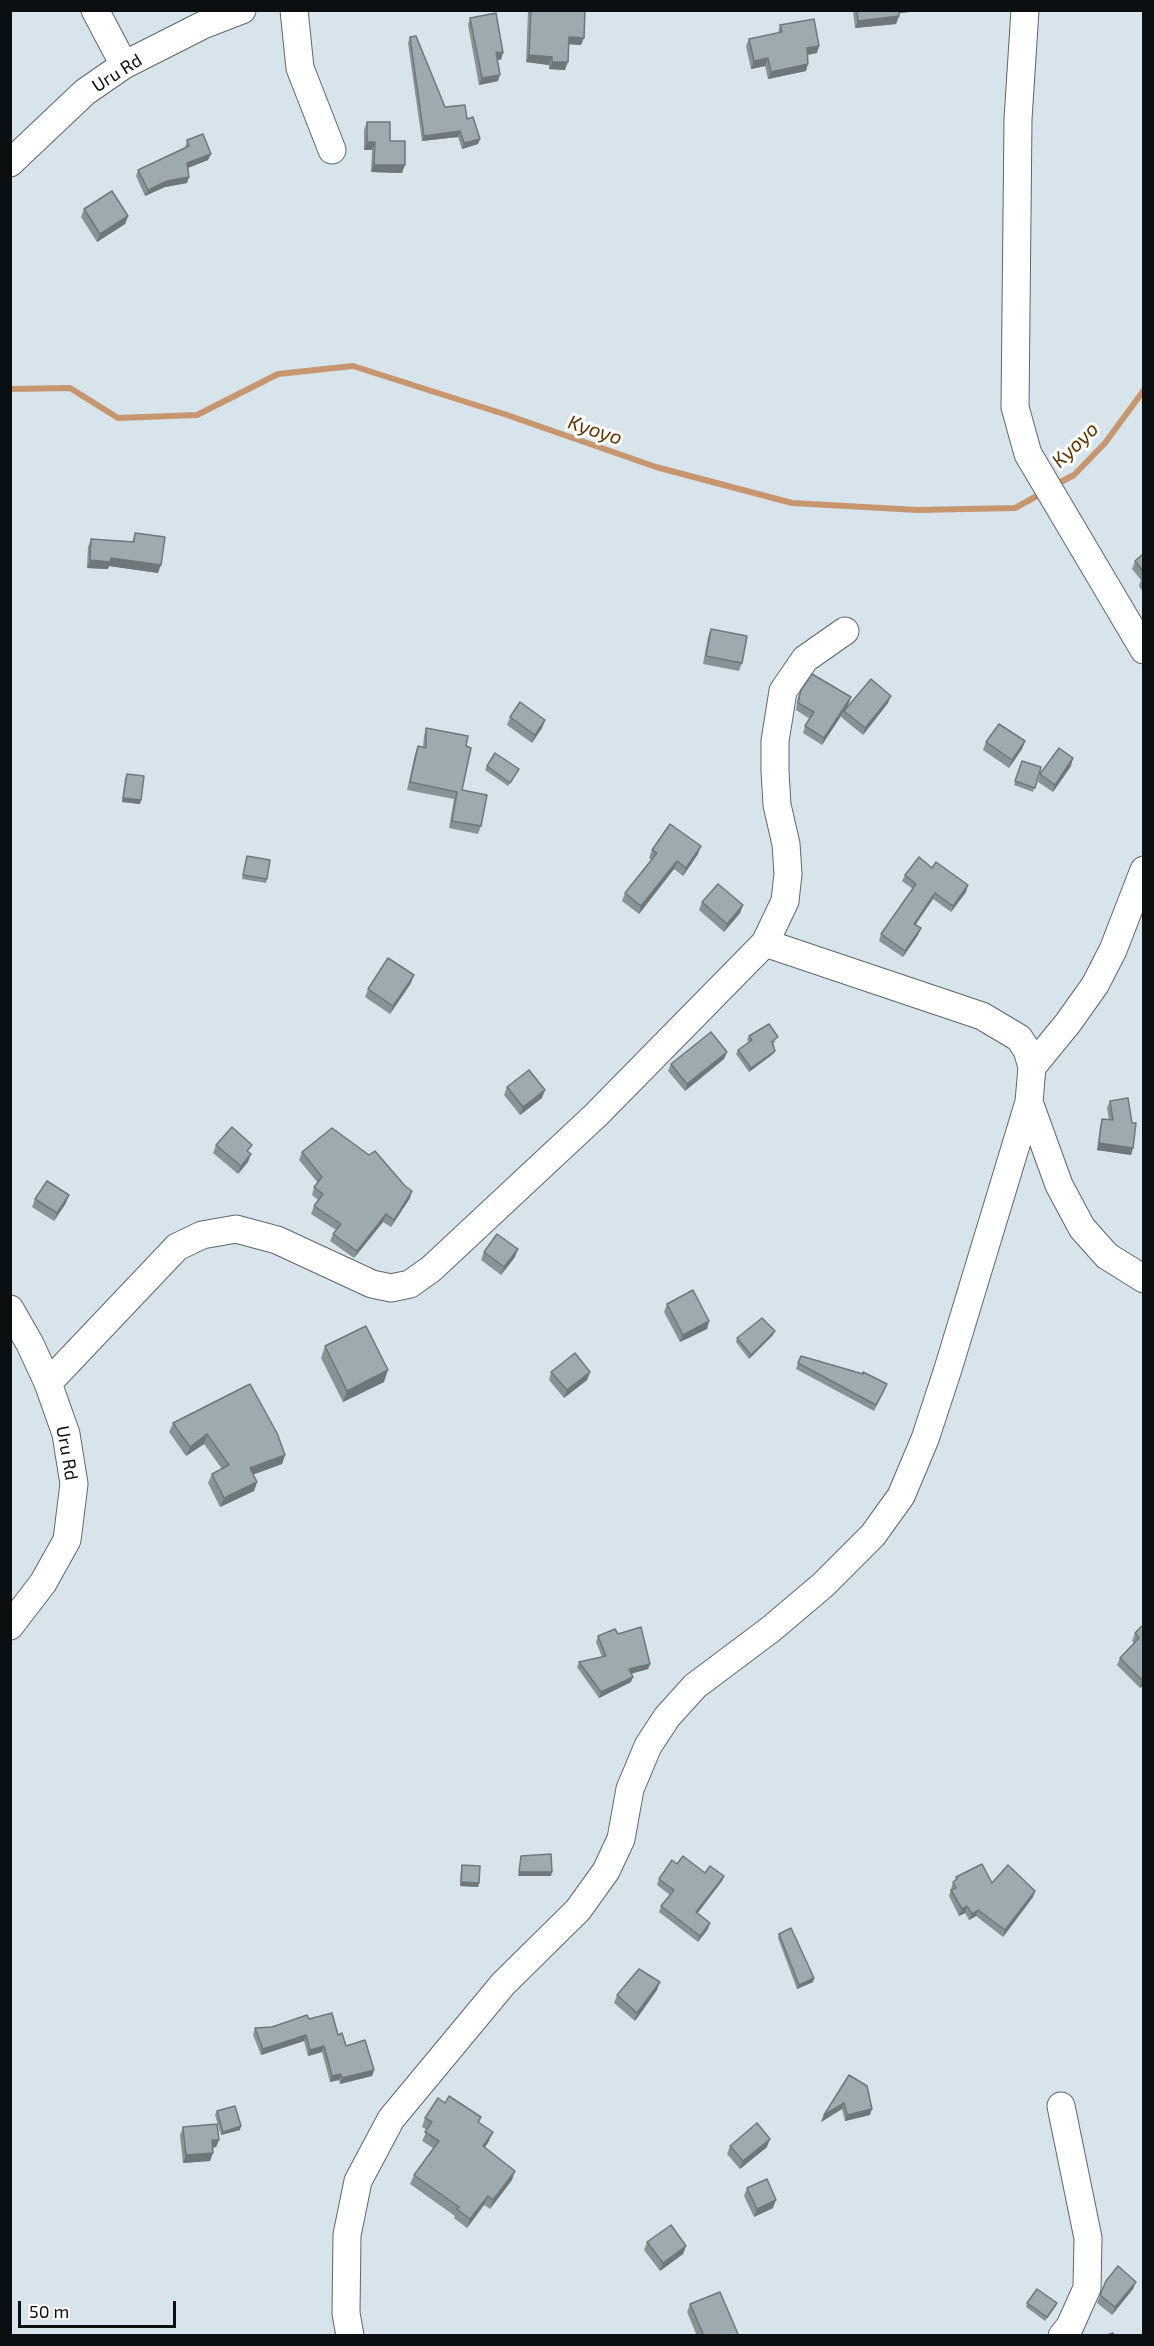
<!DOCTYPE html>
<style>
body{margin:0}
#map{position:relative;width:1154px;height:2346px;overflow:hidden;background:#d7e4eb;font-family:"Exo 2",sans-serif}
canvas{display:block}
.frame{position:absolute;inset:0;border:12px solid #0b0f11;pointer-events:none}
.scale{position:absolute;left:18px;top:2301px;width:158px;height:27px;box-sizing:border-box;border:3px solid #0b0f11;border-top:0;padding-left:8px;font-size:18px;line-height:21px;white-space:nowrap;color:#0b0f11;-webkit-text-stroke:4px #fff;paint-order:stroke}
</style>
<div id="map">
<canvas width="1154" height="2346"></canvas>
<div class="frame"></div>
<div class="scale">50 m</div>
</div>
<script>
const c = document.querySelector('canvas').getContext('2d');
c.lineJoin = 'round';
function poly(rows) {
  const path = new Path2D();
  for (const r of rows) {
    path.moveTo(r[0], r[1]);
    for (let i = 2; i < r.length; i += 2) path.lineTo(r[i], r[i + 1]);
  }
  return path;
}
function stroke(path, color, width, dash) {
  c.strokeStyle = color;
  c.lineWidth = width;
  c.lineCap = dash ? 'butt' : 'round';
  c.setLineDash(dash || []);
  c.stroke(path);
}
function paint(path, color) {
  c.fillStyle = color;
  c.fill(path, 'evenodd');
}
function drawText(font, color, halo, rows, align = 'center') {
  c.font = font + ' "Exo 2",sans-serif';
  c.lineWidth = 6;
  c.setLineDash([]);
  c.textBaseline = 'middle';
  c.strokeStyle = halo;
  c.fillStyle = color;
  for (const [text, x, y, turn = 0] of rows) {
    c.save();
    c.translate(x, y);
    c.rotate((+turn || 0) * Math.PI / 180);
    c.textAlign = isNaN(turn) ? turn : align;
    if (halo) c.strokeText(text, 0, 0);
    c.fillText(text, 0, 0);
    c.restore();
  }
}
stroke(poly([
 [10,389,70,388,118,418,197,415,278,374,353,366,507,415,656,467,792,503,918,510,1015,508,1044,492],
 [1055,485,1074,475,1105,443,1144,390]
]), '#c8966e', 6);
const minor = poly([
 [95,10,124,65],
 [294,10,300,68,332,150],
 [1025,10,1018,119,1015,407,1028,454,1144,650],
 [10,163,85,92,124,65,203,25,242,10],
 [765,943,982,1016,1019,1038,1027,1050,1032,1067,1029,1102,1059,1185,1082,1228,1107,1256,1144,1279],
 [1032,1067,1068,1023,1095,985,1113,950,1144,870],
 [10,1309,30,1344,48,1383,66,1434,74,1484,67,1540,43,1583,10,1626],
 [48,1383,177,1247,202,1235,236,1229,277,1240,372,1284,391,1288,410,1284,431,1269,596,1115,765,943,785,901,788,874,786,844,777,805,775,771,775,741,783,691,805,659,845,631],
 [1061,2106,1088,2238,1087,2288,1070,2326,1062,2336],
 [350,2336,346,2313,347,2235,358,2181,391,2119,503,1984,578,1910,606,1871,621,1839,630,1789,648,1746,667,1717,695,1686,771,1629,823,1585,873,1535,901,1496,925,1439,948,1369,1029,1102]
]);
stroke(minor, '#5c686d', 29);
stroke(minor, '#fff', 27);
paint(poly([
 [528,10,585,10,581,45,568,44,565,70,549,69,549,65,526,62],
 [853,10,924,10,899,13,899,16,896,24,855,28],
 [470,18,501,60,497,59,498,81,479,85,468,25],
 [780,25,817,53,808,55,806,71,768,79,765,66,751,69,746,46,749,39,778,33],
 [410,37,445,107,467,119,480,139,478,144,462,149,458,137,422,141,408,43],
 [367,122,390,141,402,173,371,172,372,150,364,150,364,130],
 [187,140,208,160,188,168,189,177,187,183,165,187,145,196,136,176,138,170,185,148],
 [84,209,128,216,125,224,97,242,81,217],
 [135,533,158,573,109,566,108,569,87,568,88,547,91,539,132,542],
 [1143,554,1143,592,1139,586,1141,580,1132,569,1135,561],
 [711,629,742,663,739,671,703,664,708,637],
 [801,690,851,697,848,705,888,703,863,735,841,717,843,713,822,745,803,733,805,726,810,719,796,710,798,697],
 [510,717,545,720,542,728,532,743,507,725],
 [426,728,466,746,462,790,481,826,478,834,449,828,454,799,407,790,415,754,418,746,423,747,424,736],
 [1025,741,1022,749,1009,768,983,750,986,742],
 [1022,761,1041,767,1033,792,1014,785],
 [487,766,517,773,508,786,485,770],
 [1071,766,1053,792,1038,782,1040,774],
 [127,774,140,804,122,802,125,778],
 [652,850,698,854,683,876,674,869,639,914,622,901,625,893,652,860,649,858],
 [247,856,267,879,266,883,242,879],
 [932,868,966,892,951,912,933,899,915,925,921,928,918,935,903,957,879,941,881,934,913,889,902,881,905,875],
 [702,902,743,905,740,913,724,932,699,910],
 [411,983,390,1014,365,997,368,989],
 [749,1036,776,1041,772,1044,775,1051,773,1054,749,1072,736,1054,738,1050,749,1042,747,1040],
 [727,1052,724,1059,685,1091,668,1071,671,1064],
 [507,1087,542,1098,520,1115,504,1095],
 [1110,1101,1133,1148,1131,1155,1097,1150,1100,1126,1102,1119,1109,1120,1107,1108],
 [216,1145,249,1153,248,1162,238,1174,213,1153],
 [302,1152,410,1198,391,1227,383,1222,354,1258,330,1241,333,1234,336,1230,311,1214,314,1206,318,1200,312,1195,314,1187,318,1183,299,1160],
 [35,1199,66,1203,54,1221,32,1207],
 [484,1252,515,1257,501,1275,481,1260],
 [667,1304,709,1321,707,1329,680,1342,664,1312],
 [773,1335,749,1359,736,1342,737,1338],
 [325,1346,384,1382,343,1402,321,1358],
 [798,1363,885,1390,874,1411,796,1369],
 [551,1372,590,1372,587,1380,564,1398,549,1380],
 [173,1423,285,1455,282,1464,253,1474,257,1482,254,1491,220,1507,208,1483,212,1474,222,1469,204,1444,186,1456,169,1432],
 [1143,1625,1143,1685,1140,1688,1117,1665,1120,1658,1134,1643,1132,1641,1135,1633],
 [618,1634,650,1664,648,1669,632,1673,631,1682,599,1698,577,1667,579,1662,602,1657,596,1642,598,1636],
 [677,1864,705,1873,724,1876,722,1881,697,1913,708,1929,698,1942,659,1912,661,1906,670,1895,657,1885,659,1879],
 [462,1865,479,1883,478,1887,460,1886,461,1869],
 [956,1877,992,1883,1033,1897,1003,1937,976,1916,969,1920,965,1913,959,1916,949,1896,953,1882,955,1880],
 [779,1934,814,1978,813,1982,797,1989,778,1938],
 [657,1990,635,2021,614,2003,617,1995],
 [309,2019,338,2035,346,2046,374,2070,372,2076,340,2084,339,2080,330,2082,322,2052,308,2056,304,2041,261,2055,253,2035,255,2028,272,2027],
 [849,2075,870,2115,845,2121,842,2109,821,2122,824,2115],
 [445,2103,479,2122,489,2141,485,2147,512,2180,490,2209,484,2205,467,2228,454,2218,455,2216,410,2184,414,2175,433,2148,422,2141,427,2130,422,2127,425,2118],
 [217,2111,240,2130,221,2135,215,2115],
 [183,2127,219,2140,216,2147,213,2148,210,2161,183,2163,180,2135],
 [730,2146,767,2147,740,2169,727,2154],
 [747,2188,773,2208,754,2217,744,2196],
 [647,2242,686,2246,683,2254,660,2271,644,2250],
 [1106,2281,1136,2282,1133,2289,1112,2315,1097,2303],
 [1027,2303,1057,2303,1055,2307,1045,2321,1026,2307],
 [690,2304,738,2334,737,2336,697,2336,687,2312]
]), '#879397');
paint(poly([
 [896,10,924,10,895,14],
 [899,16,896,24,855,28,858,21],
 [569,37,584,38,581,45,566,44],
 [819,46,817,53,804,55,807,48],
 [496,52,503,53,501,60,494,59],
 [529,55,552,57,549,65,526,62],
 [768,58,765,66,751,69,754,61],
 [552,62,568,62,565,70,549,69],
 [808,64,806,71,768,79,771,72],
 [500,75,498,81,479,85,482,78],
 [460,131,458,137,422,141,424,136],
 [480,139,478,144,462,149,464,143],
 [367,142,375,142,372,150,364,150],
 [211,154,208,160,185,169,187,163],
 [374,165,405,165,402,173,371,172],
 [189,177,187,183,165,187,145,196,148,190,167,181],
 [128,216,125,224,97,242,100,234],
 [111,558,161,565,158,573,109,566,108,569,87,568,90,560],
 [891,696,888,703,863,735,865,728],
 [851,697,848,705,822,745,824,738],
 [545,720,542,728,532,743,535,735],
 [1025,741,1022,749,1009,768,1012,760],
 [1073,758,1071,766,1053,792,1055,785],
 [123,798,141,800,140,804,122,802],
 [701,846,698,854,683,876,686,868],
 [677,861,674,869,639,914,641,906],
 [968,885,966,892,951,912,953,906],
 [935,893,933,899,912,930,914,924],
 [743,905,740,913,724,932,727,924],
 [921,928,918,935,903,957,905,951],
 [414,975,411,983,390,1014,393,1006],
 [775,1051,773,1054,749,1072,751,1068],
 [727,1052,724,1059,685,1091,687,1084],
 [545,1090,542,1098,520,1115,523,1107],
 [1099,1143,1133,1148,1131,1155,1097,1150],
 [251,1154,248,1162,238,1174,241,1166],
 [412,1191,410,1198,391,1227,394,1220],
 [69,1195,66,1203,54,1221,57,1213],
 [386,1214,383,1222,354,1258,357,1251],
 [518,1249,515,1257,501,1275,504,1267],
 [709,1321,707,1329,680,1342,683,1335],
 [775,1331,773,1335,749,1359,751,1355],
 [388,1370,384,1382,343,1402,347,1391],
 [590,1372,587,1380,564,1398,567,1390],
 [207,1434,204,1444,186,1456,190,1447],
 [285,1455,282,1464,247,1477,250,1468],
 [257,1482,254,1491,220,1507,224,1498],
 [650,1664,648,1669,627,1675,629,1669],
 [633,1677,631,1682,599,1698,601,1692],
 [1143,1679,1143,1685,1140,1688,1142,1680],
 [519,1872,552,1872,551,1876,518,1876],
 [724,1876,722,1881,694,1918,696,1912],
 [461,1882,479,1883,478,1887,460,1886],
 [1035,1891,1033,1897,1003,1937,1005,1930],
 [967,1906,965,1913,959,1916,962,1909],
 [978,1910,976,1916,969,1920,972,1914],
 [710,1923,708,1929,698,1942,700,1936],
 [814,1978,813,1982,797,1989,799,1985],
 [660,1982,657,1990,635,2021,637,2013],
 [306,2035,304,2041,261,2055,263,2049],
 [324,2046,322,2052,308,2056,310,2050],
 [374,2070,372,2076,340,2084,342,2078],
 [341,2074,339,2080,330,2082,332,2076],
 [844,2103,842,2109,821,2122,824,2115],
 [872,2109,870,2115,845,2121,847,2115],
 [241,2126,240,2130,221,2135,223,2132],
 [493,2132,489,2141,480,2155,483,2146],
 [770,2139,767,2147,740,2169,743,2161],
 [212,2140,219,2140,216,2147,209,2148],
 [213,2153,210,2161,183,2163,186,2155],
 [515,2171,512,2180,490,2209,493,2200],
 [488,2196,484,2205,467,2228,470,2219],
 [776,2200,773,2208,754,2217,757,2209],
 [686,2246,683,2254,660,2271,663,2263],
 [1136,2282,1133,2289,1112,2315,1115,2307],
 [1057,2303,1055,2307,1045,2321,1047,2317]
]), '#6e787b');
const building = poly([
 [531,10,585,10,584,38,569,37,568,62,552,62,552,57,529,55,531,10],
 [857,10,899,10,899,16,858,21,857,10],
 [496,13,503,53,496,52,500,75,482,78,470,18,496,13],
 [814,19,819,46,807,48,808,64,771,72,768,58,754,61,749,39,782,32,780,25,814,19],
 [416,36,445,107,465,105,467,119,473,117,480,139,464,143,460,131,424,136,410,37,416,36],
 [367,122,390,122,390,141,405,141,405,165,374,165,375,142,367,142,367,122],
 [203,134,211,154,187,163,189,177,167,181,148,190,138,170,189,146,187,140,203,134],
 [112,191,128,216,100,234,84,209,112,191],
 [135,533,165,537,161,565,111,558,110,562,90,560,91,539,134,542,135,533],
 [1143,554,1143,571,1135,561,1143,554],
 [711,629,747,636,742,663,706,656,711,629],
 [812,674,851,697,824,738,805,726,814,712,798,703,801,690,812,674],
 [871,679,891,696,865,728,844,711,871,679],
 [520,702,545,720,535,735,510,717,520,702],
 [999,724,1025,741,1012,760,986,742,999,724],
 [426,728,468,736,466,746,471,748,462,790,487,795,481,826,452,821,457,792,410,782,418,746,426,748,426,728],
 [1059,748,1073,758,1055,785,1040,774,1059,748],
 [495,753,519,769,510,783,487,766,495,753],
 [1022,761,1041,767,1035,788,1015,781,1022,761],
 [127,774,144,776,141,800,123,798,127,774],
 [670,824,701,846,686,868,677,861,641,906,625,893,657,853,652,850,670,824],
 [247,856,270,860,267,879,243,875,247,856],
 [919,857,932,868,936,862,968,885,953,906,935,893,914,924,921,928,905,951,881,934,916,884,905,875,919,857],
 [718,884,743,905,727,924,702,902,718,884],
 [388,958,414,975,393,1006,368,989,388,958],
 [769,1024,778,1037,772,1041,775,1051,751,1068,738,1050,752,1040,749,1036,769,1024],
 [711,1032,727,1052,687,1084,671,1064,711,1032],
 [529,1070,545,1090,523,1107,507,1087,529,1070],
 [1128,1098,1132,1123,1136,1123,1133,1148,1099,1143,1102,1119,1113,1120,1110,1101,1128,1098],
 [232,1127,252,1145,247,1151,251,1154,241,1166,216,1145,232,1127],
 [332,1128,369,1155,375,1151,405,1186,412,1191,394,1220,386,1214,357,1251,333,1234,341,1224,314,1206,323,1194,314,1187,322,1177,302,1152,332,1128],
 [47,1181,69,1195,57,1213,35,1199,47,1181],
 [497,1234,518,1249,504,1267,484,1252,497,1234],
 [693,1290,709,1321,683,1335,667,1304,693,1290],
 [762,1318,775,1331,751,1355,737,1338,762,1318],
 [366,1326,388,1370,347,1391,325,1346,366,1326],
 [575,1353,590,1372,567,1390,551,1372,575,1353],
 [801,1356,863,1374,863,1372,887,1384,876,1405,798,1363,801,1356],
 [250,1384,277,1433,285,1455,250,1468,257,1482,224,1498,212,1474,229,1465,207,1434,190,1447,173,1423,250,1384],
 [1143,1625,1143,1679,1142,1680,1120,1658,1139,1638,1135,1633,1143,1625],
 [641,1627,650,1664,629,1669,633,1677,601,1692,579,1662,606,1656,598,1636,615,1629,618,1634,641,1627],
 [551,1854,552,1872,519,1872,521,1856,551,1854],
 [683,1856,705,1873,710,1866,724,1876,696,1912,710,1923,700,1936,661,1906,674,1890,659,1879,672,1860,677,1864,683,1856],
 [982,1864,992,1883,1008,1865,1035,1891,1005,1930,978,1910,972,1914,967,1906,962,1909,951,1890,956,1888,953,1882,957,1879,956,1877,982,1864],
 [462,1865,480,1866,479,1883,461,1882,462,1865],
 [791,1928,814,1978,799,1985,779,1934,791,1928],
 [639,1969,660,1982,637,2013,617,1995,639,1969],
 [332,2013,338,2035,342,2033,346,2046,365,2040,374,2070,342,2078,341,2074,332,2076,324,2046,310,2050,306,2035,263,2049,255,2028,272,2027,307,2015,309,2019,332,2013],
 [849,2075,867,2086,872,2109,847,2115,844,2103,824,2115,849,2075],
 [449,2096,481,2117,478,2122,493,2132,483,2146,515,2171,493,2200,488,2196,470,2219,457,2209,459,2207,414,2175,439,2141,425,2132,432,2122,425,2118,438,2098,445,2103,449,2096],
 [235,2106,241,2126,223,2132,217,2111,235,2106],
 [757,2123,770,2139,743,2161,730,2146,757,2123],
 [217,2124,219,2140,212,2140,213,2153,186,2155,183,2127,217,2124],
 [767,2179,776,2200,757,2209,747,2188,767,2179],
 [671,2225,686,2246,663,2263,647,2242,671,2225],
 [1118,2266,1136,2282,1115,2307,1100,2295,1106,2281,1118,2266],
 [1037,2289,1057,2303,1047,2317,1027,2303,1037,2289],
 [720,2292,738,2334,735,2336,704,2336,690,2304,720,2292],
 [1113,2333,1114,2336,1104,2336,1113,2333]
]);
paint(building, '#9dabb0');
stroke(building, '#6e787b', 1.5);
drawText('18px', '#0b0f11', '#fff', [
 ["Uru Rd",117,73,-32],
 ["Uru Rd",67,1453,80]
]);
drawText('italic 20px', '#633300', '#fff', [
 ["Kyoyo",595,430,18],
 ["Kyoyo",1075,445,-44]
]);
</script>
